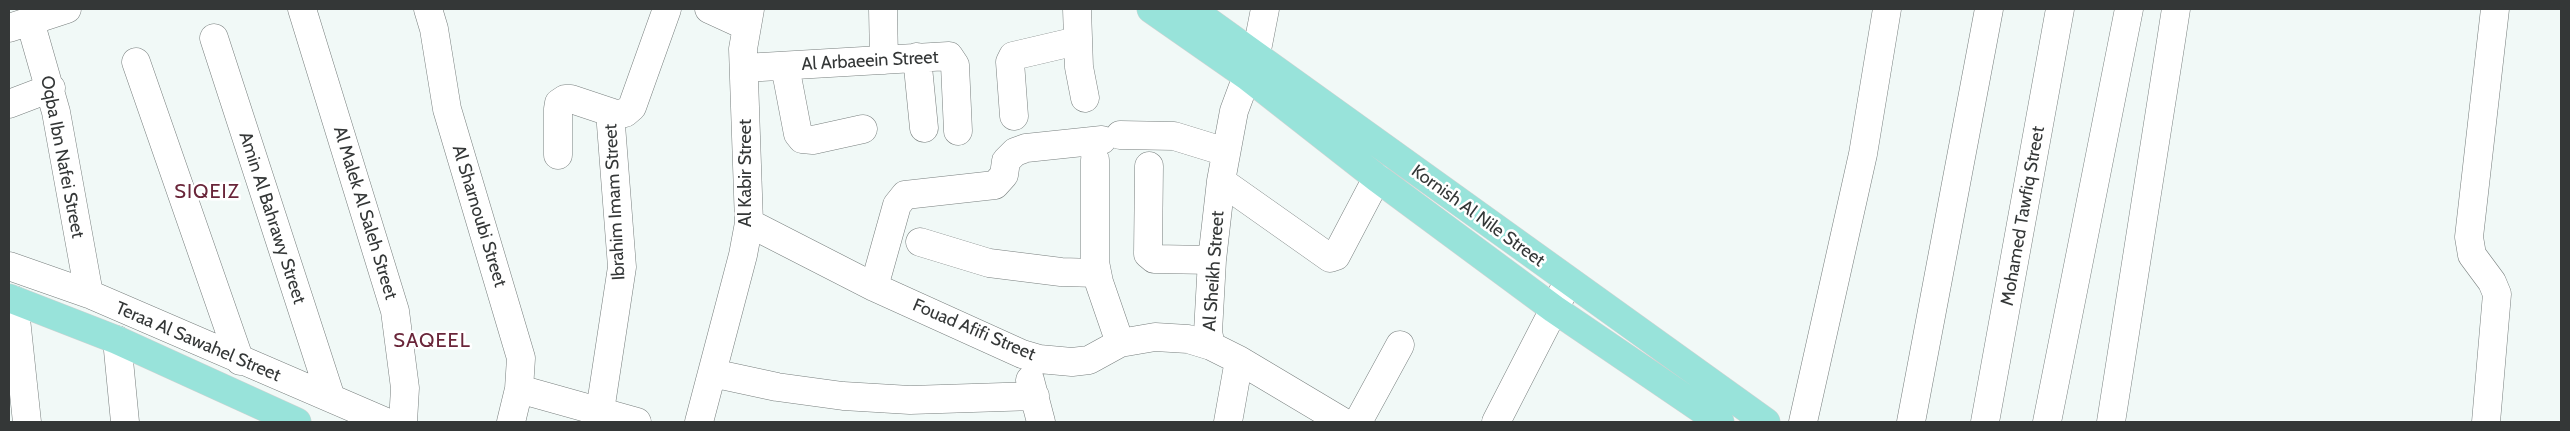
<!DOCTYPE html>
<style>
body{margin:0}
#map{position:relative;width:2570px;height:431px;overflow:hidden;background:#f1f9f7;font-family:Cabin,sans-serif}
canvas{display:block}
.frame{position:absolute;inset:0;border:10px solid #343737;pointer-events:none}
</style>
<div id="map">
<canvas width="2570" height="431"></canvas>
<div class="frame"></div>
</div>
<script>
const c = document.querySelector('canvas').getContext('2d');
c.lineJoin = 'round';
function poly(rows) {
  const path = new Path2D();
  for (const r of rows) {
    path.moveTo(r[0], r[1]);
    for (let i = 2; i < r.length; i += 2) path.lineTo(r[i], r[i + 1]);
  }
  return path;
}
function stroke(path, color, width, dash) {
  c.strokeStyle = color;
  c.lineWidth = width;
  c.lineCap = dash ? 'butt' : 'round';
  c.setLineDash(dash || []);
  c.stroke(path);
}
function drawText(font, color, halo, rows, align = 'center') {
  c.font = font + ' Cabin,sans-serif';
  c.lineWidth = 5;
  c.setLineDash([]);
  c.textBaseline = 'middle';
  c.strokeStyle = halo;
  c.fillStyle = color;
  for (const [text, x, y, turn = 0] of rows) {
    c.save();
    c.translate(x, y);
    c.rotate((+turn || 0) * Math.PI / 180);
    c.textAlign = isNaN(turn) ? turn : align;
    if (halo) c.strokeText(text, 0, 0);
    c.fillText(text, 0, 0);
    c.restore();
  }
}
const minor = poly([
 [302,9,395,311,405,388,403,422],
 [428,9,434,29,447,109,521,358,519,389,511,422],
 [709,9,746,26],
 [883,9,884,60],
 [1077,9,1079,67,1085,98],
 [30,21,56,112,89,294],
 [9,28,67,9],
 [214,38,331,398],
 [1256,55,1265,9],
 [917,57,924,128],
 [136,62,240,361],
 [785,66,798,134,802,139,813,140,863,129],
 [744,68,949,56,955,65,958,131],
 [1247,76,1234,111,1221,181,1212,260,1208,332,1211,346,1239,360,1343,422],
 [9,104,51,88],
 [1014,116,1010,62,1013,56,1077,41],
 [1120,135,1174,136,1226,152],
 [558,155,558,109,559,103,565,99,571,99,616,114,625,113,632,107,667,9],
 [1095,160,1095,262,1099,282,1120,343],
 [1149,166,1148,254,1154,259,1212,260],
 [1221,181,1330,258,1336,256,1377,178],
 [749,223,874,287,1022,354,1039,359,1072,362,1089,360,1120,343,1155,337,1188,339,1211,346],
 [920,242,989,263,1061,272,1097,273],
 [9,266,89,294,386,422],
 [874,287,897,205,905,195,995,185,1004,175,1006,161,1015,152,1026,148,1102,140],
 [14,300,27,422],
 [117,340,125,422],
 [712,373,777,387,843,396,910,400,1035,396],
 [1030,380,1041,422],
 [519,389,637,422],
 [600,411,622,267,610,112],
 [699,422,743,255,749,223,743,49,750,9],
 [1228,422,1239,360],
 [1358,422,1400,345],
 [1496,422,1568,282],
 [1803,422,1863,154,1887,9],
 [1911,422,1989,9],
 [1985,422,2060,9],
 [2047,422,2129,9],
 [2111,422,2176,9],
 [2486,422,2497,294,2492,282,2472,255,2469,237,2495,9]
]);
const major = poly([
 [1151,9,1247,76,1377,178,1554,309,1720,422],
 [1191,9,1766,422],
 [9,298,117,340,297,422]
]);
stroke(minor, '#787f7e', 29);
stroke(major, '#d2d3d3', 29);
stroke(minor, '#fff', 28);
stroke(major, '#98e3da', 28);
drawText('18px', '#343737', '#fff', [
 ["Al Arbaeein Street",870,61,-3],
 ["Oqba Ibn Nafei Street",62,157,79],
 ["Al Kabir Street",746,173,-90],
 ["Ibrahim Imam Street",615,202,-93],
 ["Al Malek Al Saleh Street",365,213,73],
 ["Al Sharnoubi Street",479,216,73],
 ["Kornish Al Nile Street",1478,216,36],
 ["Mohamed Tawfiq Street",2023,216,-80],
 ["Amin Al Bahrawy Street",272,218,72],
 ["Al Sheikh Street",1214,271,-86],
 ["Fouad Afifi Street",974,330,23],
 ["Teraa Al Sawahel Street",198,342,23]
]);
c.letterSpacing = '1px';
drawText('20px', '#692539', '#fff', [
 ["SIQEIZ",207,192],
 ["SAQEEL",432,341]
]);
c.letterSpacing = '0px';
</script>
